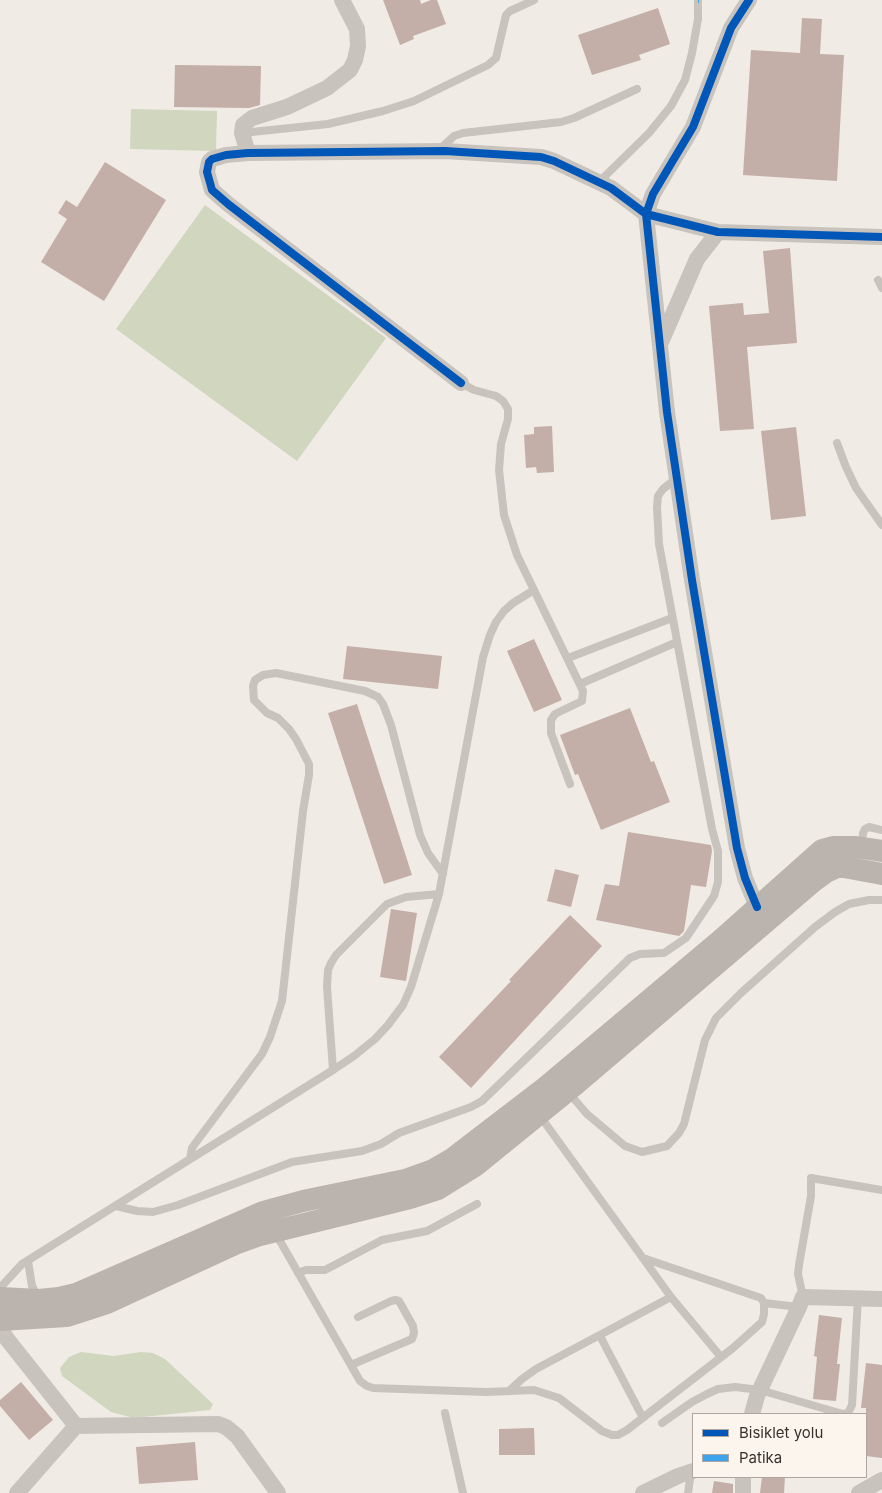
<!DOCTYPE html>
<style>
body{margin:0}
#map{position:relative;width:882px;height:1493px;overflow:hidden;background:#f0ebe5;font-family:Inter,sans-serif}
canvas{display:block}
.legend{position:absolute;left:692px;top:1413px;width:175px;height:65px;box-sizing:border-box;background:#fbf5ee;border:1px solid #aea6a0;margin:0;padding:6px 9px;list-style:none;font-size:15px;color:#3b302b}
.legend li{display:flex;align-items:center;gap:10px;height:25px}
.legend b{width:25px;border:1px solid #aea6a0}
</style>
<div id="map">
<canvas width="882" height="1493"></canvas>
<ul class="legend">
<li><b style="height:6px;background:#0057b8"></b>Bisiklet yolu</li>
<li><b style="height:6px;background:#3fa3eb"></b>Patika</li>
</ul>
</div>
<script>
const c = document.querySelector('canvas').getContext('2d');
c.lineJoin = 'round';
function paint(path, color) {
  c.fillStyle = color;
  c.fill(path, 'evenodd');
}
function poly(rows) {
  const path = new Path2D();
  for (const r of rows) {
    path.moveTo(r[0], r[1]);
    for (let i = 2; i < r.length; i += 2) path.lineTo(r[i], r[i + 1]);
  }
  return path;
}
function stroke(path, color, width, dash) {
  c.strokeStyle = color;
  c.lineWidth = width;
  c.lineCap = dash ? 'butt' : 'round';
  c.setLineDash(dash || []);
  c.stroke(path);
}
paint(poly([
 [131,109,217,111,216,151,130,149],
 [205,205,386,338,297,461,116,329],
 [81,1352,114,1356,141,1352,153,1353,165,1359,213,1404,210,1410,134,1418,111,1412,62,1376,60,1368,69,1357]
]), '#d1d6bf');
paint(poly([
 [383,0,420,0,421,4,431,0,437,0,446,24,413,36,414,39,400,45],
 [658,8,670,44,639,55,641,60,592,75,578,35],
 [802,18,822,19,820,54,844,55,837,181,743,175,751,50,800,53],
 [175,65,261,66,260,105,249,108,174,107],
 [105,162,166,200,104,301,41,262,67,219,58,213,66,200,77,207],
 [790,248,797,343,747,347,754,429,720,431,709,306,743,303,744,315,769,313,763,251],
 [552,426,554,472,537,473,536,467,526,468,524,435,534,434,534,427],
 [796,427,806,516,771,520,761,431],
 [534,639,562,700,534,712,507,651],
 [347,646,442,656,438,689,343,679],
 [357,704,412,875,384,884,328,713],
 [630,708,651,762,654,761,670,802,601,830,578,774,575,775,560,735],
 [628,832,711,845,712,851,706,887,691,885,684,931,679,936,596,920,605,884,619,886],
 [555,869,579,875,571,907,547,901],
 [391,909,417,913,406,981,380,977],
 [570,915,602,946,471,1088,439,1057,511,981,509,980],
 [819,1315,842,1318,837,1364,840,1364,836,1401,813,1399,817,1357,814,1356],
 [866,1363,882,1365,882,1458,866,1456,866,1408,861,1408],
 [21,1382,53,1420,29,1440,0,1406,0,1400],
 [534,1428,535,1455,499,1455,499,1429],
 [195,1442,198,1480,139,1484,136,1447],
 [762,1477,785,1477,784,1493,760,1493],
 [714,1481,733,1484,733,1493,712,1493]
]), '#c3afa7');
stroke(poly([
 [242,133,328,124,383,111,414,101,488,65,496,58,506,15,510,11,534,0],
 [440,149,454,136,463,133,561,122,574,118,637,89],
 [599,182,649,133,671,106,685,80,692,53,698,19,698,0],
 [878,280,882,288],
 [461,383,474,390,496,396,503,401,508,409,508,419,501,444,499,470,504,515,517,555,583,691,582,701,555,714,551,720,551,733,570,784],
 [837,443,846,467,856,488,882,525],
 [568,658,672,618],
 [580,684,677,642],
 [862,845,863,833,865,829,869,827,882,830],
 [333,1070,327,987,328,970,331,963,336,955,387,904,406,897,439,894],
 [569,1093,587,1114,625,1146,642,1152,667,1146,679,1133,684,1124,705,1040,716,1018,741,993,815,927,835,912,849,904,869,900,882,900],
 [540,1116,671,1297,721,1357],
 [190,1159,192,1148,197,1141,262,1054,270,1037,282,1001,303,811,309,775,309,764,296,739,289,729,278,718,267,713,254,700,253,686,255,680,263,675,276,673,365,691,378,697,383,704,391,725,420,835,428,853,443,874],
 [116,1206,137,1211,153,1212,178,1205,292,1162,362,1151,381,1144,399,1133,471,1107,482,1101,630,958,640,954,664,953,686,938,714,896,718,882,718,851,712,829,659,544,657,507,658,496,663,489,677,478],
 [276,1234,360,1381,367,1386,373,1388,486,1392,534,1390,559,1398,602,1431,612,1435,618,1435,627,1430,733,1348,762,1322,764,1314,764,1303,761,1298,643,1258],
 [28,1261,32,1286,38,1297],
 [298,1273,306,1270,325,1270,382,1240,427,1231,477,1204],
 [0,1288,22,1264,333,1070,354,1056,375,1039,388,1025,403,1005,411,987,439,894,483,657,490,635,496,622,504,611,513,603,534,590],
 [803,1297,798,1274,799,1265,811,1196,811,1178,882,1190],
 [764,1303,799,1307],
 [600,1336,643,1418],
 [351,1365,412,1339,414,1333,413,1326,399,1301,396,1300,391,1301,358,1317],
 [509,1391,522,1379,536,1369,671,1297],
 [829,1410,843,1414,848,1413,852,1405,858,1298],
 [445,1413,463,1493],
 [662,1423,692,1402,707,1394,718,1389,735,1387,760,1390,829,1410,828,1414],
 [688,1493,691,1472]
]), '#c9c3be', 8);
stroke(poly([
 [749,0,731,28,693,127,653,194,646,214,667,412,692,580,737,848,745,878,757,907],
 [248,153,242,133,243,125,252,118,287,107,327,88,350,70,355,60,358,46,357,29,342,0],
 [661,342,697,259,718,232],
 [461,383,228,204,212,190,207,172,209,162,212,159,226,155,248,153,445,151,541,157,554,161,611,188,646,214,718,232,882,237],
 [0,1327,7,1339,76,1426,17,1493],
 [752,1414,757,1396,799,1307,803,1297,882,1299],
 [76,1426,218,1424,226,1427,237,1436,278,1493],
 [643,1493,678,1476,693,1471],
 [743,1493,743,1477],
 [859,1493,882,1480]
]), '#c9c3be', 16);
stroke(poly([
 [0,1298,39,1300,59,1298,76,1294,263,1212,303,1201,405,1180,433,1170,452,1159,546,1087,721,940,822,850,833,847,856,847,882,851],
 [0,1320,67,1316,107,1303,235,1244,260,1235,410,1198,438,1189,475,1166,576,1084,815,880,826,872,837,867,844,867,882,874]
]), '#bab3ae', 22);
stroke(poly([
 [698,0,699,0]
]), '#3fa3eb', 6, [12, 6]);
stroke(poly([
 [749,0,731,28,693,127,653,194,646,214,667,412,692,580,737,848,745,878,757,907],
 [461,383,228,204,212,190,207,172,209,162,212,159,226,155,248,153,445,151,541,157,554,161,611,188,646,214,718,232,882,237]
]), '#0057b8', 8);
</script>
